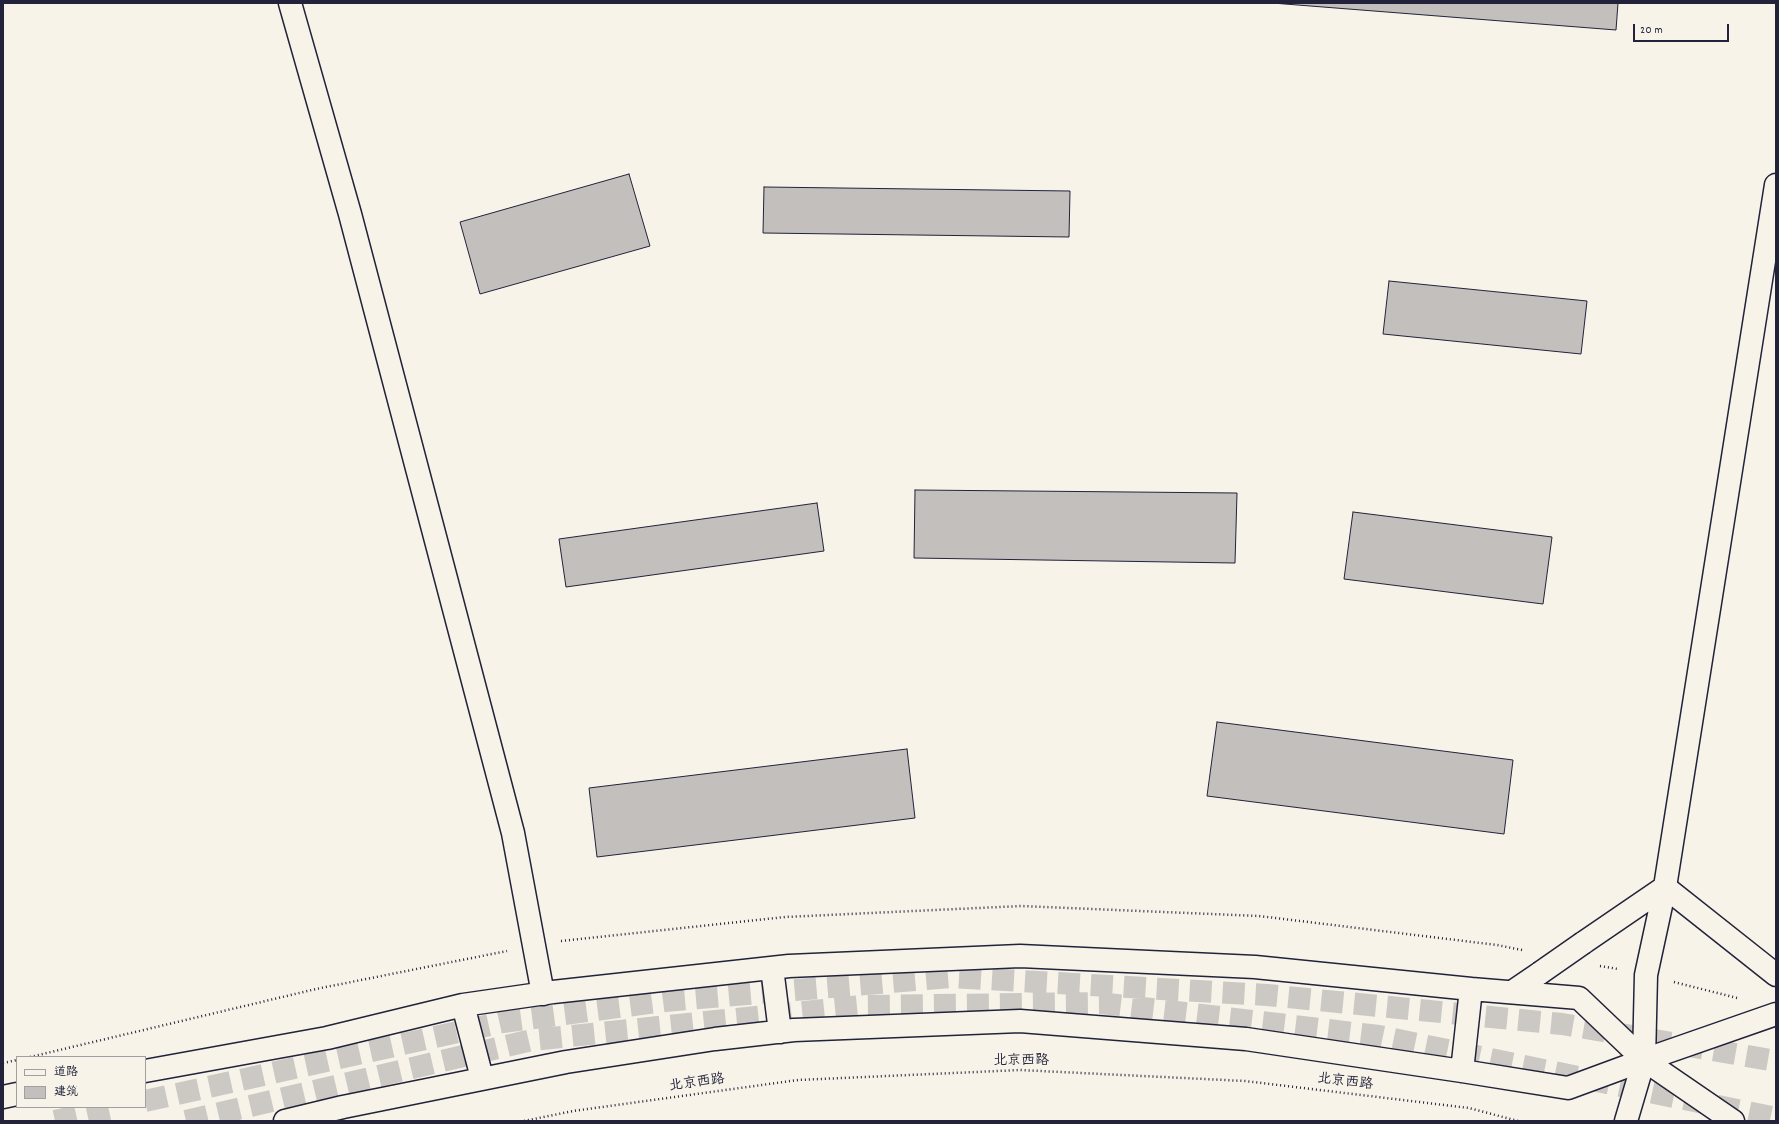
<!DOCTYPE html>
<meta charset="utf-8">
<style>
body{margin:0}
#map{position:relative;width:1779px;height:1124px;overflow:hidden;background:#f7f3e8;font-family:Dekko,"LXGW WenKai TC",sans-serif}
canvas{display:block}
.frame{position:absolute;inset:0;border:4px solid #22223b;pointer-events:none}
.legend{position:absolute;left:16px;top:1056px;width:130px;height:52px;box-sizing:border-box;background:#f7f3e8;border:1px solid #a29fa3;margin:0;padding:5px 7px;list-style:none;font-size:12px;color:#22223b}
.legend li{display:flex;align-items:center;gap:8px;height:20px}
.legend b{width:20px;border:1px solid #a29fa3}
.scale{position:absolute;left:1633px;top:24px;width:96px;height:18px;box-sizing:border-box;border:2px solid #22223b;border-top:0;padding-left:5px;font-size:12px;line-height:14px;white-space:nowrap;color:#22223b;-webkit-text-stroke:3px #f7f3e8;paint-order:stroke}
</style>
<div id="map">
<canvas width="1779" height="1124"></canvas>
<div class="frame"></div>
<ul class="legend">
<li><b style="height:5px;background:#f7f3e8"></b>道路</li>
<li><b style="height:11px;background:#c2bfbd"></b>建筑</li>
</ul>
<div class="scale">20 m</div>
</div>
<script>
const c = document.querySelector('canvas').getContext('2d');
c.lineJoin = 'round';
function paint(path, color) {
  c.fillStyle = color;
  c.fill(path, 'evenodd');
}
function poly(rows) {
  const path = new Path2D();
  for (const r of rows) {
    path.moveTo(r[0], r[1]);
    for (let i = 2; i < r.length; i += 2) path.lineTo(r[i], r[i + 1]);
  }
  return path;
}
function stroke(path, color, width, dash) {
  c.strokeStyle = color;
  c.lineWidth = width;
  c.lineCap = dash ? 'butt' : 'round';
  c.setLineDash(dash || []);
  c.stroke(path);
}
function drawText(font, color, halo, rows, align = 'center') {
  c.font = font + ' Dekko,"LXGW WenKai TC",sans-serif';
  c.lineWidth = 4;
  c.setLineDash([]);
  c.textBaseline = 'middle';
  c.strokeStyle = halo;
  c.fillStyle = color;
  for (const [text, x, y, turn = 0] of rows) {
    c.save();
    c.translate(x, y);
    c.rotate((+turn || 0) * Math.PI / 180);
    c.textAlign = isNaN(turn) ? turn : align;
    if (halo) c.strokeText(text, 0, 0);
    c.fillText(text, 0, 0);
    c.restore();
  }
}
const building = poly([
 [1272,3,1618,3,1616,30,1272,3],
 [629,174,650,246,480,294,460,222,629,174],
 [764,187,1070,191,1069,237,763,233,764,187],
 [1389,281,1587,301,1581,354,1383,334,1389,281],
 [915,490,1237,493,1235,563,914,558,915,490],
 [817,503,824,551,566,587,559,539,817,503],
 [1353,512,1552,537,1543,604,1344,579,1353,512],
 [1217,722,1513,760,1504,834,1207,796,1217,722],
 [907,749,915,818,597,857,589,788,907,749]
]);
paint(building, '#c2bfbd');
stroke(building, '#22223b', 1);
stroke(poly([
 [145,1101,503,1022,665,1001,951,977,1267,995,1562,1024,1776,1061],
 [55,1121,119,1107],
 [186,1121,532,1040,862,1006,1101,1003,1379,1036,1776,1118]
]), '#ccc9c5', 22, [22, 11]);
const minor = poly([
 [290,3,350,214,513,833,543,994],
 [1583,943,1665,887],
 [1512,992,1540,973],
 [1626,1121,1644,1060,1646,975,1665,887,1776,185]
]);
const major = poly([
 [1665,887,1776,975],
 [772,968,780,1032],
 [463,1005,482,1078],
 [145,1071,327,1038,463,1005,553,992,789,966,1020,956,1255,967,1471,989,1579,998,1644,1060,1776,1014],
 [1462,1071,1471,989],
 [3,1097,17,1094],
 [285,1121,343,1107,566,1062,715,1039,794,1030,1020,1021,1246,1039,1462,1071,1568,1088,1644,1060,1733,1121]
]);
stroke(minor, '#22223b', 25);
stroke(major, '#22223b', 25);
stroke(poly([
 [561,941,785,917,1021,906,1259,916,1497,945,1522,950],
 [1600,966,1618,969],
 [1674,982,1737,998],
 [30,1057,316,989,507,951],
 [3,1063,17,1060],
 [524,1121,573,1111,798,1080,1020,1070,1245,1081,1469,1108,1518,1121]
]), '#22223b', 2.5, [1, 3]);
stroke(minor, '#f7f3e8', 22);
stroke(major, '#f7f3e8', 22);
const minorBridge = poly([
 [1540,973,1583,943]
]);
stroke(minorBridge, '#22223b', 25, []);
stroke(minorBridge, '#f7f3e8', 22);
drawText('14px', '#22223b', '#f7f3e8', [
 ["北京西路",1021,1062],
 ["北京西路",1345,1083,7],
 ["北京西路",697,1084,-8]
]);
</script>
